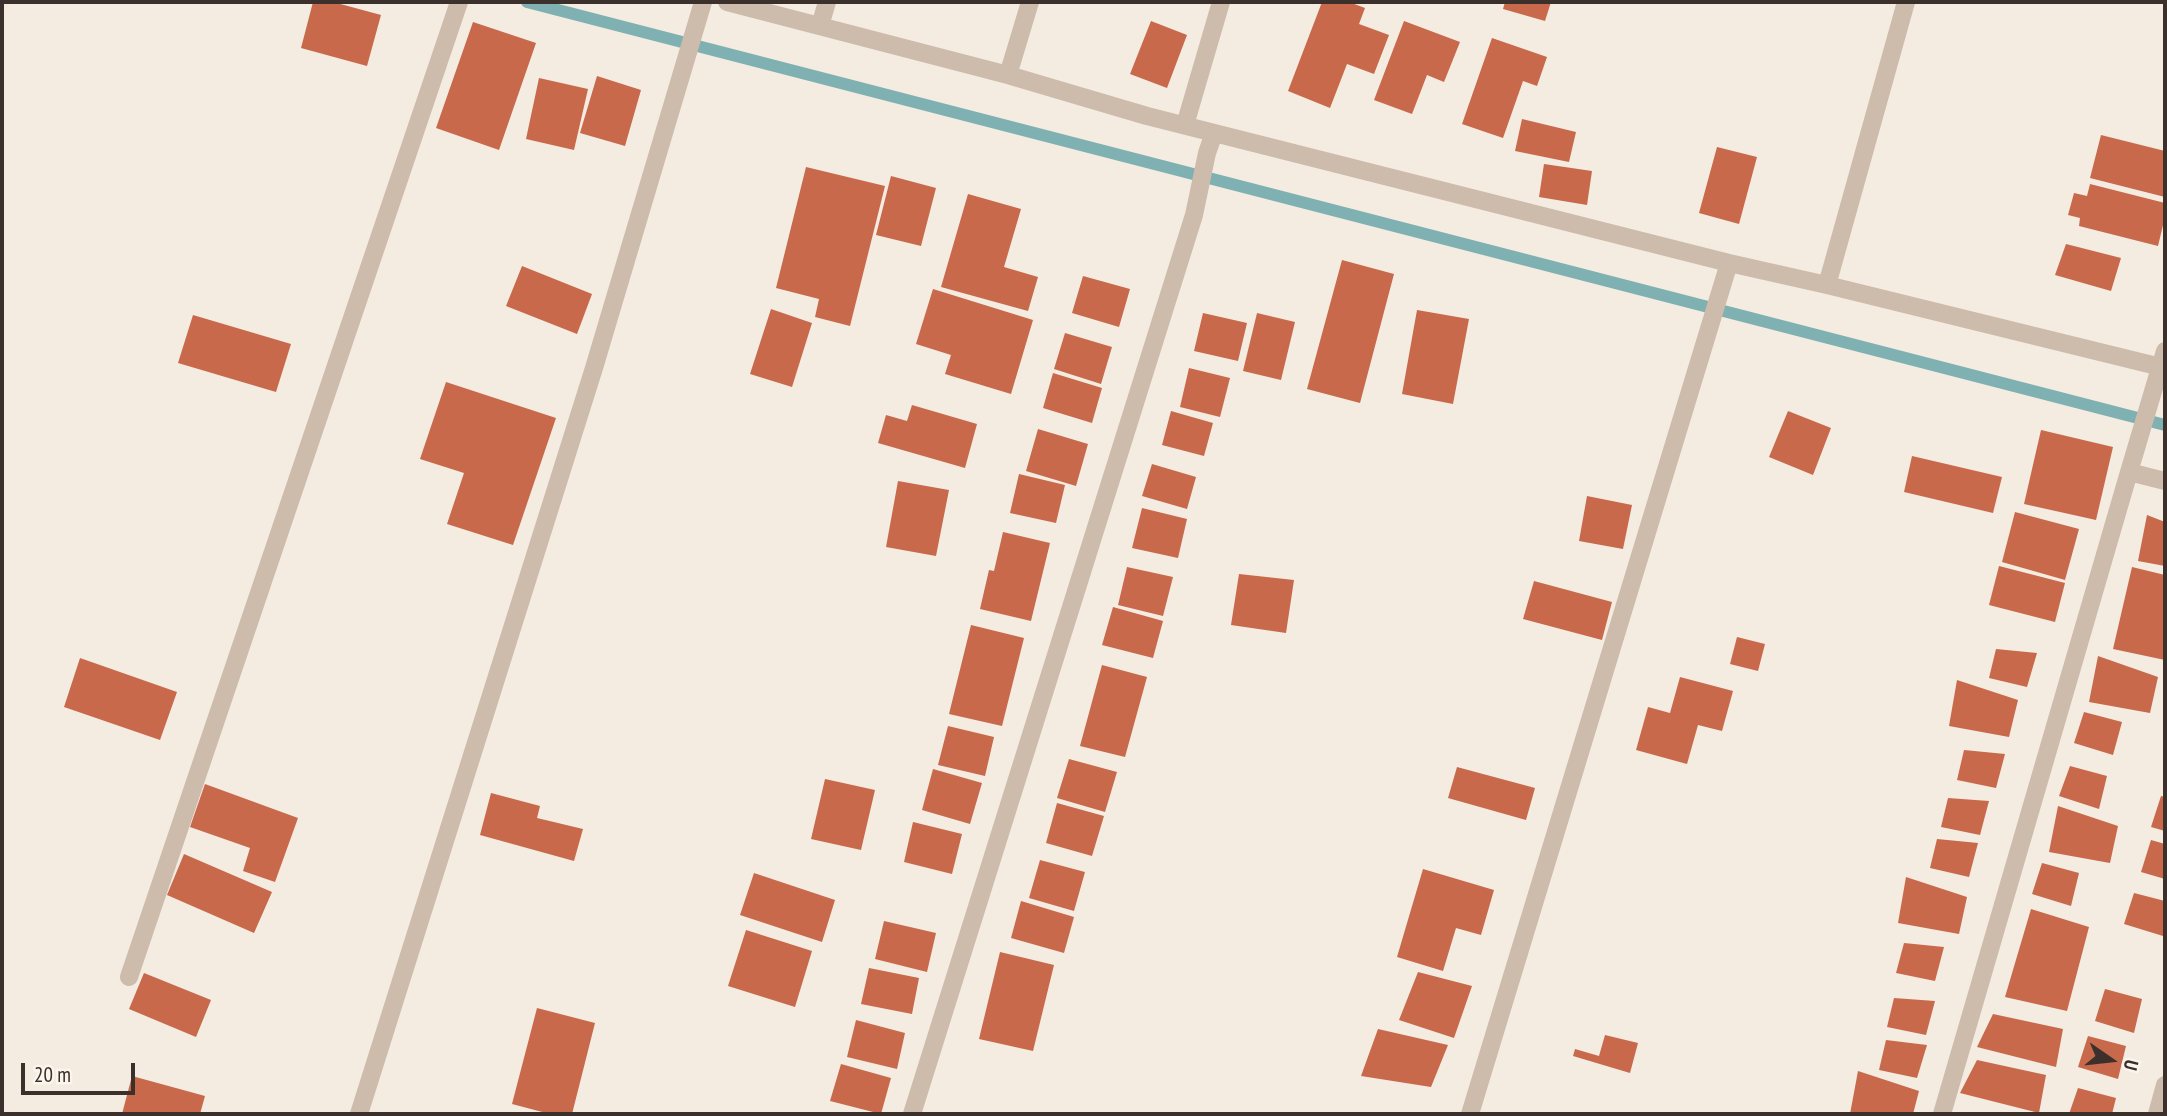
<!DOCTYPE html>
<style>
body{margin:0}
#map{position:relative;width:2167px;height:1116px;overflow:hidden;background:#f4ebe1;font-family:"PT Sans Narrow",sans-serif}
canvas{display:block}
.frame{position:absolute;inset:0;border:4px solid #3b302b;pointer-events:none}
.north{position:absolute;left:2076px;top:1025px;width:70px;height:70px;-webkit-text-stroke:5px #fbf5ee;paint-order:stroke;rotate:104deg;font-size:19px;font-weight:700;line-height:28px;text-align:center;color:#3b302b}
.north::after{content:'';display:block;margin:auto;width:24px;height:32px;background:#3b302b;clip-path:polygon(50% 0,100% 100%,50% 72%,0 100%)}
.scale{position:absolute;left:21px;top:1063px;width:114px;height:32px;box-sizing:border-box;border:4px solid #3b302b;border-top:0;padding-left:9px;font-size:21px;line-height:24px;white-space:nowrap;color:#3b302b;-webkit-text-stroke:5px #fbf5ee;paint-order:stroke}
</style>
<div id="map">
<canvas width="2167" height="1116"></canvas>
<div class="frame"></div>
<div class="north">U</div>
<div class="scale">20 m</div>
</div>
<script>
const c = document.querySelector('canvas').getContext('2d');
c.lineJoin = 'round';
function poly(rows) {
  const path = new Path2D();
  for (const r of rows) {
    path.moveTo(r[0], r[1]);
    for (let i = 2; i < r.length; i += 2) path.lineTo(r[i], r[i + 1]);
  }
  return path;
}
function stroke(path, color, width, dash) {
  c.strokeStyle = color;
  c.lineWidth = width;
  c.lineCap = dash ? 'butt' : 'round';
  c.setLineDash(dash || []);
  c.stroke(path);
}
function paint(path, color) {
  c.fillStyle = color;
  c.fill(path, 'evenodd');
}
stroke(poly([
 [527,2,2165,425]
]), '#7fb0b2', 12);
paint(poly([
 [313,2,333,2,381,15,367,66,301,48],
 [1322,2,1349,2,1365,8,1359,24,1389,35,1374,74,1347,64,1330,108,1288,91],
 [1505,2,1551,2,1545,21,1503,9],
 [1151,21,1187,35,1167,88,1130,74],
 [1404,21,1460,42,1444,82,1427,75,1412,114,1374,100],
 [473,22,536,43,499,150,436,128],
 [1492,38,1547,57,1537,86,1523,81,1503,138,1462,124],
 [597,76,641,90,625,146,580,133],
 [539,78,588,89,574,150,526,139],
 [1522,119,1576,132,1569,162,1515,151],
 [2101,135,2165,151,2165,197,2090,178],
 [1717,147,1757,157,1739,224,1699,213],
 [1544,164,1592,171,1587,205,1539,197],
 [806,167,885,186,850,326,815,317,819,299,776,288],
 [891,176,936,188,921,246,876,235],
 [2090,184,2165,203,2165,217,2158,246,2079,226,2080,218,2068,215,2074,193,2087,196],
 [968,194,1021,209,1004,267,1038,277,1028,311,941,287],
 [2066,244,2121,258,2111,291,2055,275],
 [1342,260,1394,274,1360,403,1307,389],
 [522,266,592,294,577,334,506,306],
 [1083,276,1130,289,1119,327,1072,313],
 [933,289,1033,320,1011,394,945,374,951,355,916,344],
 [771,309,812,323,792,387,750,374],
 [1417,310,1469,319,1453,404,1402,394],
 [1203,313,1247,323,1238,361,1194,351],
 [1257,313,1295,322,1281,380,1243,371],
 [193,315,291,344,276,392,178,363],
 [1065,333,1112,347,1101,384,1054,369],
 [1189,368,1230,378,1220,417,1180,407],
 [1053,373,1102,388,1092,423,1043,408],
 [446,382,556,418,513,545,447,524,464,473,420,459],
 [912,405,977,424,965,468,878,443,886,415,907,421],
 [1171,411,1213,423,1204,456,1162,445],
 [1788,411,1831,428,1813,475,1769,457],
 [1038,429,1088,444,1076,486,1026,471],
 [2041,430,2113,447,2096,520,2024,504],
 [1912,456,2002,477,1993,513,1904,492],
 [1152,464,1196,477,1187,509,1142,496],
 [1019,474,1065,485,1056,523,1010,513],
 [898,481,949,490,936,556,886,547],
 [1587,496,1632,505,1623,549,1579,541],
 [1142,508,1187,519,1178,558,1132,548],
 [2015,512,2079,529,2065,580,2002,562],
 [2147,515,2165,522,2165,566,2138,561],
 [1003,532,1050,543,1031,621,980,609,989,570,994,571],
 [1999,566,2065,583,2055,622,1989,605],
 [1127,567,1173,577,1163,616,1118,605],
 [2132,567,2165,575,2165,660,2113,649],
 [1239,574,1294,580,1286,633,1231,625],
 [1534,581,1612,602,1602,640,1523,619],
 [1113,607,1163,621,1153,658,1102,645],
 [971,625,1024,638,1002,726,949,714],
 [1737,637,1765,644,1758,671,1730,664],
 [1996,649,2037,653,2027,687,1989,678],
 [2098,656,2158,677,2150,713,2089,702],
 [80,658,177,692,160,740,64,707],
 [1102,665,1147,677,1125,757,1080,746],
 [1680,677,1733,691,1722,731,1698,725,1687,764,1636,750,1648,707,1670,713],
 [1957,680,2018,700,2009,737,1949,726],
 [2084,712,2122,722,2113,755,2074,743],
 [948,726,994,737,985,776,938,765],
 [1964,750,2005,754,1996,788,1957,780],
 [1069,759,1117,772,1105,812,1057,798],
 [2070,766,2107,776,2099,809,2059,796],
 [1457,767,1535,788,1526,820,1448,798],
 [933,769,982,783,970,824,922,810],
 [825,779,875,790,861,850,811,839],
 [205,784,298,818,275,882,243,871,250,848,190,827],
 [491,793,540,806,537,818,583,829,574,861,480,835],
 [2161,796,2165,797,2165,831,2151,827],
 [1948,798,1989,801,1980,835,1941,827],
 [1057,803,1104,816,1092,856,1046,843],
 [2058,806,2118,826,2110,863,2049,852],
 [913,822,962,834,952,874,904,862],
 [1937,839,1978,843,1969,877,1930,868],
 [2151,840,2165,844,2165,879,2141,872],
 [184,854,272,892,254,933,167,895],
 [1040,860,1085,872,1074,911,1029,898],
 [2042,863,2079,873,2071,906,2032,894],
 [1423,869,1494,890,1481,935,1456,928,1443,971,1397,957],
 [754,873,835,900,822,942,740,915],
 [1906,877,1967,897,1959,934,1898,923],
 [2134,893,2165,901,2163,936,2124,924],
 [1021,901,1074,917,1064,953,1011,938],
 [2031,909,2089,927,2067,1011,2005,997],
 [884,921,936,933,927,972,875,959],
 [746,930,812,951,795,1007,728,986],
 [1904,943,1944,947,1935,981,1896,973],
 [1000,952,1054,965,1033,1051,979,1039],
 [869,968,919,978,912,1014,861,1004],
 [1418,972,1472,986,1454,1038,1399,1020],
 [144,973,211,1000,196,1037,129,1009],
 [2105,989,2142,999,2134,1033,2095,1021],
 [1894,998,1935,1001,1926,1035,1887,1027],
 [537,1008,595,1023,572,1114,550,1114,512,1104],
 [1993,1014,2063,1029,2056,1067,1977,1047],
 [856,1020,905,1033,897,1069,847,1057],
 [1378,1029,1448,1045,1431,1087,1361,1076],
 [1605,1035,1638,1043,1630,1073,1573,1056,1575,1049,1599,1056],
 [2088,1036,2126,1046,2118,1079,2078,1067],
 [1886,1040,1927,1045,1917,1078,1879,1070],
 [1977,1060,2046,1075,2039,1113,1960,1093],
 [841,1064,891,1078,881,1114,830,1101],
 [1858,1071,1919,1091,1913,1114,1850,1114],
 [132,1076,205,1096,200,1114,122,1114],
 [2078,1088,2116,1098,2112,1114,2069,1114]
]), '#c8694b');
stroke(poly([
 [727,2,1008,75,1147,116,1729,263,1827,285,2165,368],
 [820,26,827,2],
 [1008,75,1030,2],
 [1185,125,1221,2],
 [1827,285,1906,2],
 [2129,472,2165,351],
 [129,977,459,2],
 [359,1114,594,368,703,2],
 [912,1114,1194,215,1207,153,1214,133],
 [1470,1114,1729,263],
 [1942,1114,2129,472,2165,481],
 [2157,1114,2165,1085]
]), '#cdbbac', 18);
</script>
